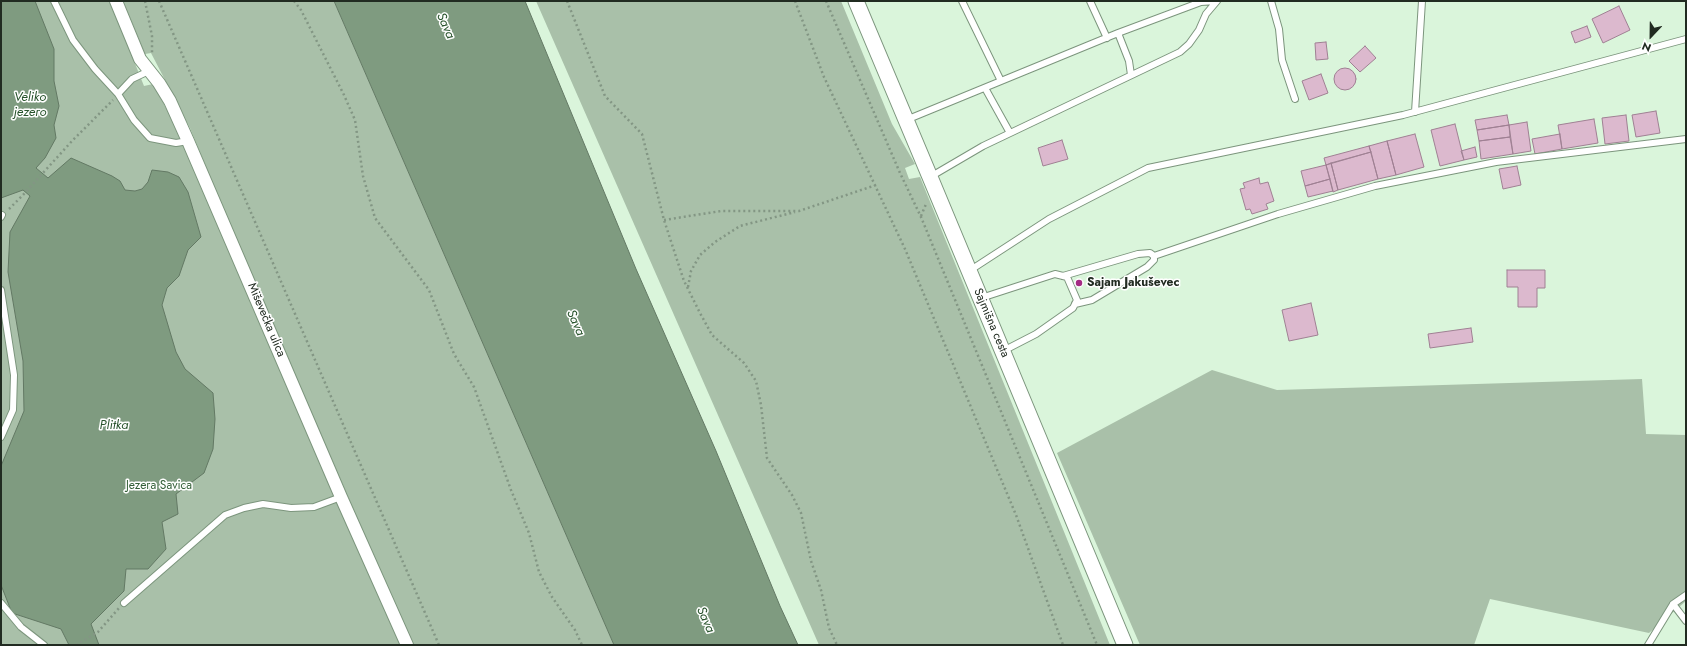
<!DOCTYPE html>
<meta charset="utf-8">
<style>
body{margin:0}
#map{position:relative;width:1687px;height:646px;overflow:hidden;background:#daf5db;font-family:Jost,sans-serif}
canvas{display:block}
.frame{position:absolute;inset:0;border:2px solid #212b21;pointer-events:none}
.north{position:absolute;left:1631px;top:16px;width:40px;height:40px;-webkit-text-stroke:3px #fff;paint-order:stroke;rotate:202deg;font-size:11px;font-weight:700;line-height:16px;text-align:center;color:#212b21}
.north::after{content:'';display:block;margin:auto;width:14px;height:18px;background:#212b21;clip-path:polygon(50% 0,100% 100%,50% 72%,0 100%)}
</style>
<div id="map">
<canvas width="1687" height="646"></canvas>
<div class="frame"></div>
<div class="north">N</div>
</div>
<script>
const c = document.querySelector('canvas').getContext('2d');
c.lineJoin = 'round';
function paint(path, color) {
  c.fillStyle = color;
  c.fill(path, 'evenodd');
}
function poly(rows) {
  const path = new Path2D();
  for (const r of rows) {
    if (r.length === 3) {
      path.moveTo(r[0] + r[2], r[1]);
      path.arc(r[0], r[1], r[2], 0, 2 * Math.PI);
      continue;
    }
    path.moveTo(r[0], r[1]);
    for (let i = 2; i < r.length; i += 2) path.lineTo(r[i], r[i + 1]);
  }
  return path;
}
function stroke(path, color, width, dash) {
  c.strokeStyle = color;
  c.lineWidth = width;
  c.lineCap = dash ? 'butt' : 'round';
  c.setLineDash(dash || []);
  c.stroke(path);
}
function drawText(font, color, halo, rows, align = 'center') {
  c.font = font + ' Jost,sans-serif';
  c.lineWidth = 3;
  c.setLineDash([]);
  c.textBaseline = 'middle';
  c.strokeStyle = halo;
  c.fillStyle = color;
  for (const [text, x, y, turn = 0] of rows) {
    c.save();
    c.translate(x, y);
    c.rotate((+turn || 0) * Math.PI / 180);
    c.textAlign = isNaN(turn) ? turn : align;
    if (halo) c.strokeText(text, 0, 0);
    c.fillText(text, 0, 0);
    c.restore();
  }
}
paint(poly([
 [1,1,110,1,144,86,153,84,178,130,401,645,1,645],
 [123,1,334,1,614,645,413,645,246,264,190,128,151,53,145,54],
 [536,1,841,1,892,124,915,164,905,168,909,179,920,177,1110,645,819,645],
 [1212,370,1277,390,1642,379,1646,434,1686,435,1686,601,1649,633,1490,599,1474,645,1140,645,1057,453]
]), '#a9c0a9');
const water = poly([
 [1,1,35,1,54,49,54,81,59,106,54,125,56,138,45,158,36,168,48,178,71,158,112,176,120,181,125,190,135,191,142,189,148,182,152,170,168,172,179,177,188,192,201,237,188,250,179,276,167,288,162,305,176,352,185,369,213,393,215,419,213,449,204,473,176,494,178,514,162,522,166,549,148,569,126,569,124,591,91,624,99,645,69,645,61,629,12,613,1,585,1,466,24,411,23,361,8,272,10,232,30,196,23,190,1,198,1,1],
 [334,1,525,1,636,269,716,451,780,606,798,645,614,645,334,1]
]);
paint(water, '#7f9b80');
stroke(water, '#637964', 1);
const building = poly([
 [1619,6,1630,30,1603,43,1592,19,1619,6],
 [1587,26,1591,37,1575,43,1571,32,1587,26],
 [1326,42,1328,59,1316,60,1315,43,1326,42],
 [1365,46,1376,58,1360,72,1349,61,1365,46],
 [1345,79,11],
 [1321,74,1328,93,1309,100,1302,81,1321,74],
 [1656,111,1660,133,1636,137,1632,115,1656,111],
 [1507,115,1509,125,1477,130,1475,120,1507,115],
 [1626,115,1629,141,1605,144,1602,118,1626,115],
 [1594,119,1598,143,1562,149,1558,125,1594,119],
 [1527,122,1531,151,1513,154,1509,125,1527,122],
 [1455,124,1464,160,1440,166,1431,130,1455,124],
 [1509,125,1510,137,1479,141,1477,130,1509,125],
 [1415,134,1424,167,1396,175,1387,141,1415,134],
 [1560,134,1562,149,1535,154,1532,139,1560,134],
 [1510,137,1513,154,1481,159,1479,141,1510,137],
 [1062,140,1068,159,1043,166,1038,148,1062,140],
 [1387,141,1396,175,1378,179,1369,146,1387,141],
 [1369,146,1371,152,1326,165,1324,158,1369,146],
 [1475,147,1477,157,1464,160,1461,151,1475,147],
 [1371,152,1378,179,1338,190,1331,163,1371,152],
 [1331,163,1338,190,1333,192,1326,165,1331,163],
 [1326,165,1330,179,1305,186,1301,171,1326,165],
 [1517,166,1521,185,1503,189,1499,169,1517,166],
 [1259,178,1260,184,1268,182,1274,201,1266,204,1268,209,1252,214,1250,209,1246,210,1240,189,1245,188,1243,183,1259,178],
 [1330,179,1333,191,1308,197,1305,186,1330,179],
 [1507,270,1545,270,1545,288,1537,288,1537,307,1518,307,1518,287,1507,287,1507,270],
 [1311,303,1318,335,1289,341,1282,310,1311,303],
 [1471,328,1473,342,1430,348,1428,334,1471,328]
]);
paint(building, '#dcb9ce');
stroke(building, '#9f8093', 1);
const service = poly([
 [54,1,73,40,95,69,118,94,134,120,150,138,176,143,188,141],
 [962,1,1001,81],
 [1090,1,1107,38],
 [1271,1,1279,29,1282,60,1295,99],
 [1118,33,1129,61,1131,75],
 [985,88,1010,133],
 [118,94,132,79,149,71],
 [1415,112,1422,1],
 [906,120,1118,33,1201,2,1216,1],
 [930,177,983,146,1180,52,1189,44,1199,30,1206,14,1217,1],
 [1,217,2,215],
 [1154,256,1278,214,1375,186,1496,162,1686,139],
 [969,271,1049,219,1148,168,1403,115,1686,39],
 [1063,276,1138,254,1150,253,1154,256,1154,260,1147,267,1092,300,1075,304],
 [1,290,14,375,13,410,1,437],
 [981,298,1055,274,1067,277,1077,300,1073,308,1036,334,1003,351],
 [1,603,21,627,44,645],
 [124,603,225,515,244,508,263,504,291,508,314,507,341,497],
 [1673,604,1686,621],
 [1648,645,1673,604,1686,595]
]);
const minor = poly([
 [116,1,140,59,159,83,170,101,188,141,341,497,407,645]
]);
const tertiary = poly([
 [856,1,930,177,1125,645]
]);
stroke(service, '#7c957d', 8);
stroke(minor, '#7c957d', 14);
stroke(tertiary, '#7c957d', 17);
stroke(poly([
 [145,1,152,36,152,53],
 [159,1,439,645],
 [294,1,301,10,344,95,355,120,363,176,375,218,429,290,454,354,474,387,511,490,529,533,539,572,552,597,575,630,582,645],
 [567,1,605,96,642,134,664,220,684,281,700,313,712,335,744,363,756,381,761,405,767,458,792,495,801,513,811,561,821,590,829,628,837,645],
 [795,1,824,77,905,249,1016,515,1063,645],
 [826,1,900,173,921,217,1097,645],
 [9,209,22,196,72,141,113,100],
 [921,216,926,204],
 [664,220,721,211,799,211,876,185],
 [688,287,691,271,700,255,715,242,740,226,795,212],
 [76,645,98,632,119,608]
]), '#839684', 2.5, [2, 3]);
stroke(service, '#fff', 6);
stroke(minor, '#fff', 12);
stroke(tertiary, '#fff', 15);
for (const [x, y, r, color] of [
 [1079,283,4,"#a42c84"]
]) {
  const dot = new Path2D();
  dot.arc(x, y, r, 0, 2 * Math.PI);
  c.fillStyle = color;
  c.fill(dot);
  stroke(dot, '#fff', 1.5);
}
drawText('bold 12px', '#212b21', '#fff', [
 ["Sajam Jakuševec",1087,283]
], 'left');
drawText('12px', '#212b21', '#fff', [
 ["Miševečka ulica",266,320,67],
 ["Sajmišna cesta",991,323,67]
]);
drawText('12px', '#356039', '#fff', [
 ["Jezera Savica",159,486]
]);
drawText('italic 13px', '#28532c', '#fff', [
 ["Sava",445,26,66],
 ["Veliko",30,98],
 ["jezero",30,113],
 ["Sava",575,323,66],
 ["Plitka",114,426],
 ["Sava",705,620,66]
]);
</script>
